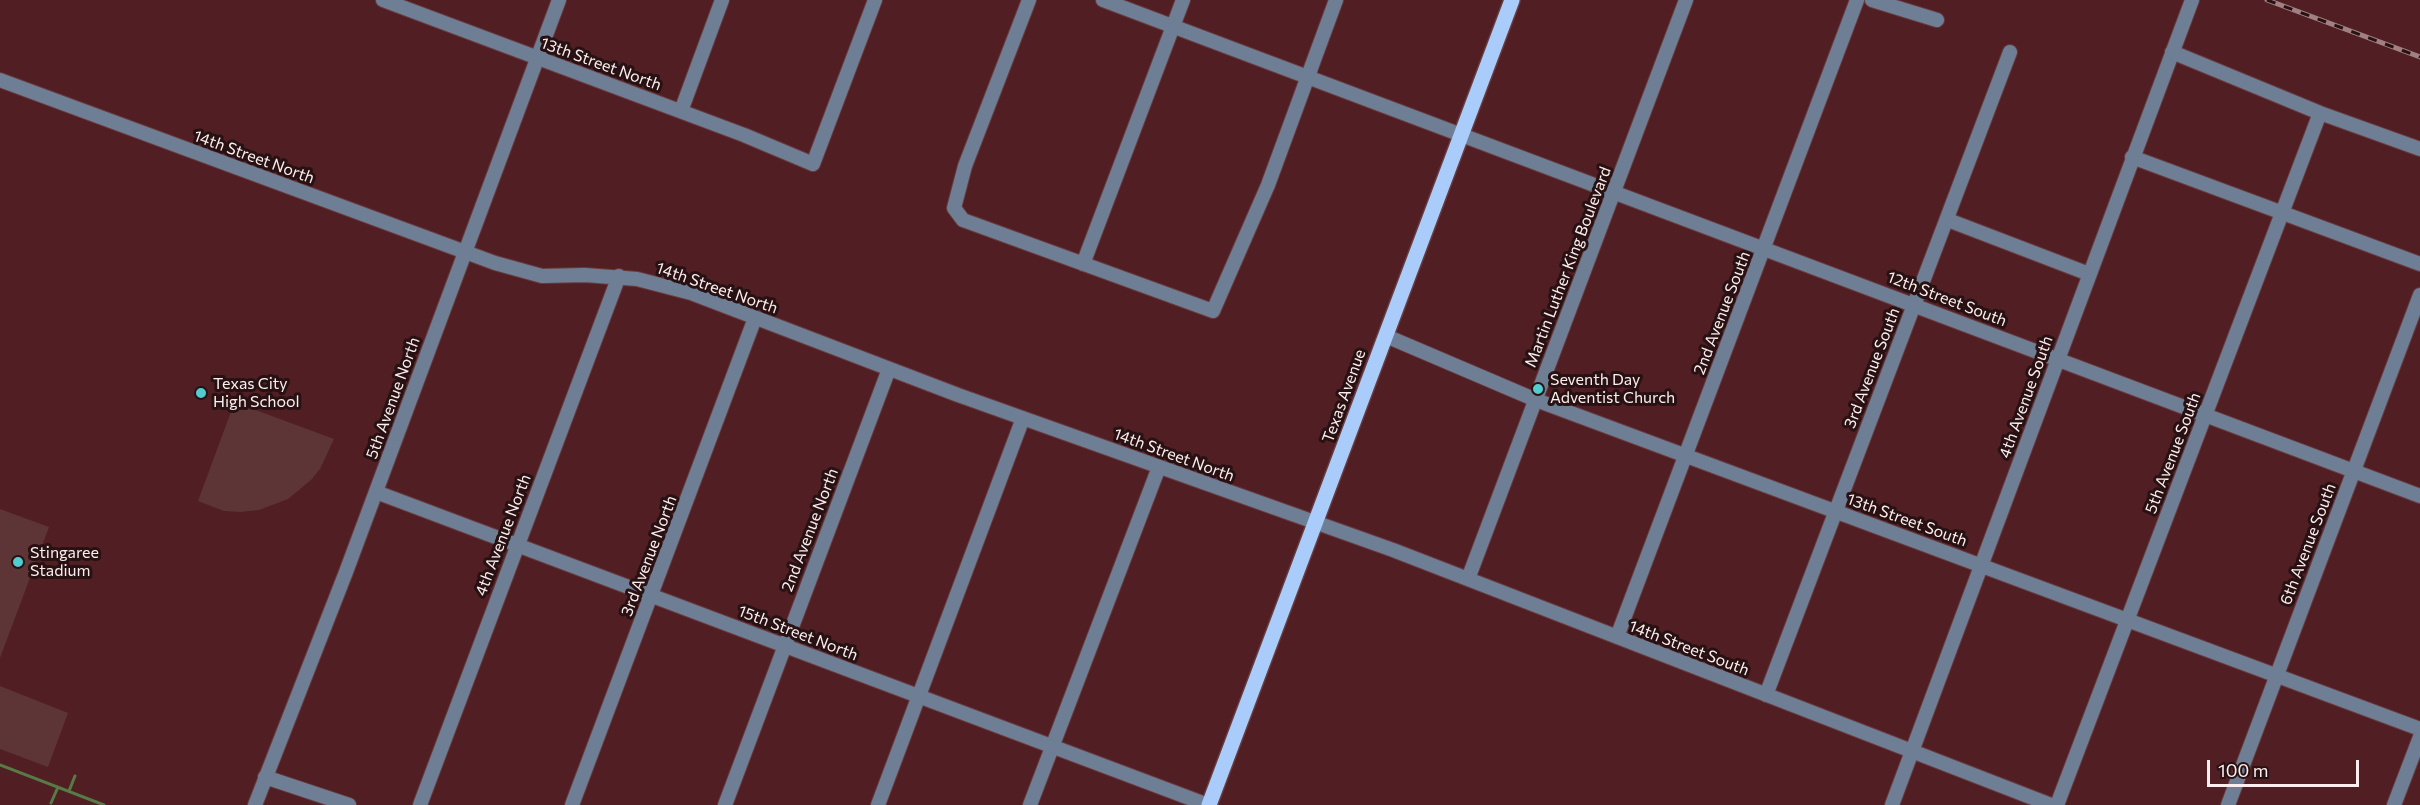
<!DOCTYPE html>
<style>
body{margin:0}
#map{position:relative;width:2420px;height:805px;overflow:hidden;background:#501e23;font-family:Commissioner,sans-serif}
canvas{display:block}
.scale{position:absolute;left:2207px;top:760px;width:152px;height:27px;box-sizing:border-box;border:3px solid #fceeee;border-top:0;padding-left:8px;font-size:18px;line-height:21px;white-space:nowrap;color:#fceeee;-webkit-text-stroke:4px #281113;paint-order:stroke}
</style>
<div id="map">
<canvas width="2420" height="805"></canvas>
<div class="scale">100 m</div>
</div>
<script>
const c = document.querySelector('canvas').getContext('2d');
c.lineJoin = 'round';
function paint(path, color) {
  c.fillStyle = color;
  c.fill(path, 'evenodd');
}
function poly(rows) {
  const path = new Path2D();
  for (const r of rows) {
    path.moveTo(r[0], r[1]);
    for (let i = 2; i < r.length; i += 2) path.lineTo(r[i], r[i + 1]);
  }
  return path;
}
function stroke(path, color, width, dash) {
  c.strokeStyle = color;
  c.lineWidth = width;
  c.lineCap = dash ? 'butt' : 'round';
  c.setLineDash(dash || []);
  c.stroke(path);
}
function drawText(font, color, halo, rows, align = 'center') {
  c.font = font + ' Commissioner,sans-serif';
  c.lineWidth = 6;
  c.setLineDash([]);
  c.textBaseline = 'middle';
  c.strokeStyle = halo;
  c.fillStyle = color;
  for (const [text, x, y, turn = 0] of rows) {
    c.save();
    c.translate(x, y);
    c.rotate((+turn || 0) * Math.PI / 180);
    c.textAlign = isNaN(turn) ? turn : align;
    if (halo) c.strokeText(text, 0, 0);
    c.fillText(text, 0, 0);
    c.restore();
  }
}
paint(poly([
 [242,405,334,439,320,469,311,480,288,499,259,510,240,512,224,511,198,501,232,409],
 [0,509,49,527,0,658],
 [0,686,68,713,48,767,0,749]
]), '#5e3537');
stroke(poly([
 [0,765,104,805],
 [69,791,75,776],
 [51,803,58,787]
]), '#567b46', 3);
const minor = poly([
 [383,0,744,135,813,164,875,0],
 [1029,0,965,166,954,208,963,220,1213,311,1268,185,1336,0],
 [1103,0,2420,496],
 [1872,0,1937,20],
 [2172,52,2320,113,2420,149],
 [0,80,495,263,542,276,585,275,637,279,691,293,958,395,1393,550,2051,805],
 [681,111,722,0],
 [2132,157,2420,264],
 [1948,220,2089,274],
 [1083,264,1183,0],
 [1386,336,1536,400,2420,729],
 [376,492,1208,805],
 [1468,579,1686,0],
 [1617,637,1857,0],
 [1766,695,2010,52],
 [265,777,349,805],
 [255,805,346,572,559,0],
 [420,805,619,276],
 [572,805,755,318],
 [725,805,889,369],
 [878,805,1023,418],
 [1030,805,1159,467],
 [1892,805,2192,0],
 [2057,805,2320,113],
 [2228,805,2420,295],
 [2394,805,2420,737]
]);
const major = poly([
 [1209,805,1512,0]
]);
stroke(minor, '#683b3f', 16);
stroke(major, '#683b3f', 18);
stroke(minor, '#6e7f95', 14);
stroke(major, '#aaccfb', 15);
const rail = poly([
 [2267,0,2420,57]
]);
stroke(rail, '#a18083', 5);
stroke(rail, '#281113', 3, [9]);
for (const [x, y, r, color] of [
 [1538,389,6,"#52cdcf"],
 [201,393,6,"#52cdcf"],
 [18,562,6,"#52cdcf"]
]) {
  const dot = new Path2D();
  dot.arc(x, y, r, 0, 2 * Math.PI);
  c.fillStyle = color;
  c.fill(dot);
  stroke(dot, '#281113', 2);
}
drawText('16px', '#fceeee', '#281113', [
 ["13th Street North",601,64,20],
 ["14th Street North",254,157,20],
 ["Martin Luther King Boulevard",1568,267,-69],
 ["14th Street North",717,288,19],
 ["12th Street South",1947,299,21],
 ["2nd Avenue South",1722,313,-69],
 ["3rd Avenue South",1872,368,-69],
 ["Texas Avenue",1344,396,-70],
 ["4th Avenue South",2026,397,-70],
 ["5th Avenue North",393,398,-70],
 ["5th Avenue South",2173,453,-69],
 ["14th Street North",1174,455,20],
 ["13th Street South",1907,520,20],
 ["2nd Avenue North",810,530,-69],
 ["4th Avenue North",503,535,-69],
 ["6th Avenue South",2308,544,-69],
 ["3rd Avenue North",649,556,-69],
 ["15th Street North",798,633,21],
 ["14th Street South",1689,648,21]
]);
drawText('16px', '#fceeee', '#281113', [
 ["Seventh Day",1550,380],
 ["Adventist Church",1550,398],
 ["Texas City",213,384],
 ["High School",213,402],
 ["Stingaree",30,553],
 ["Stadium",30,571]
], 'left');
</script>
